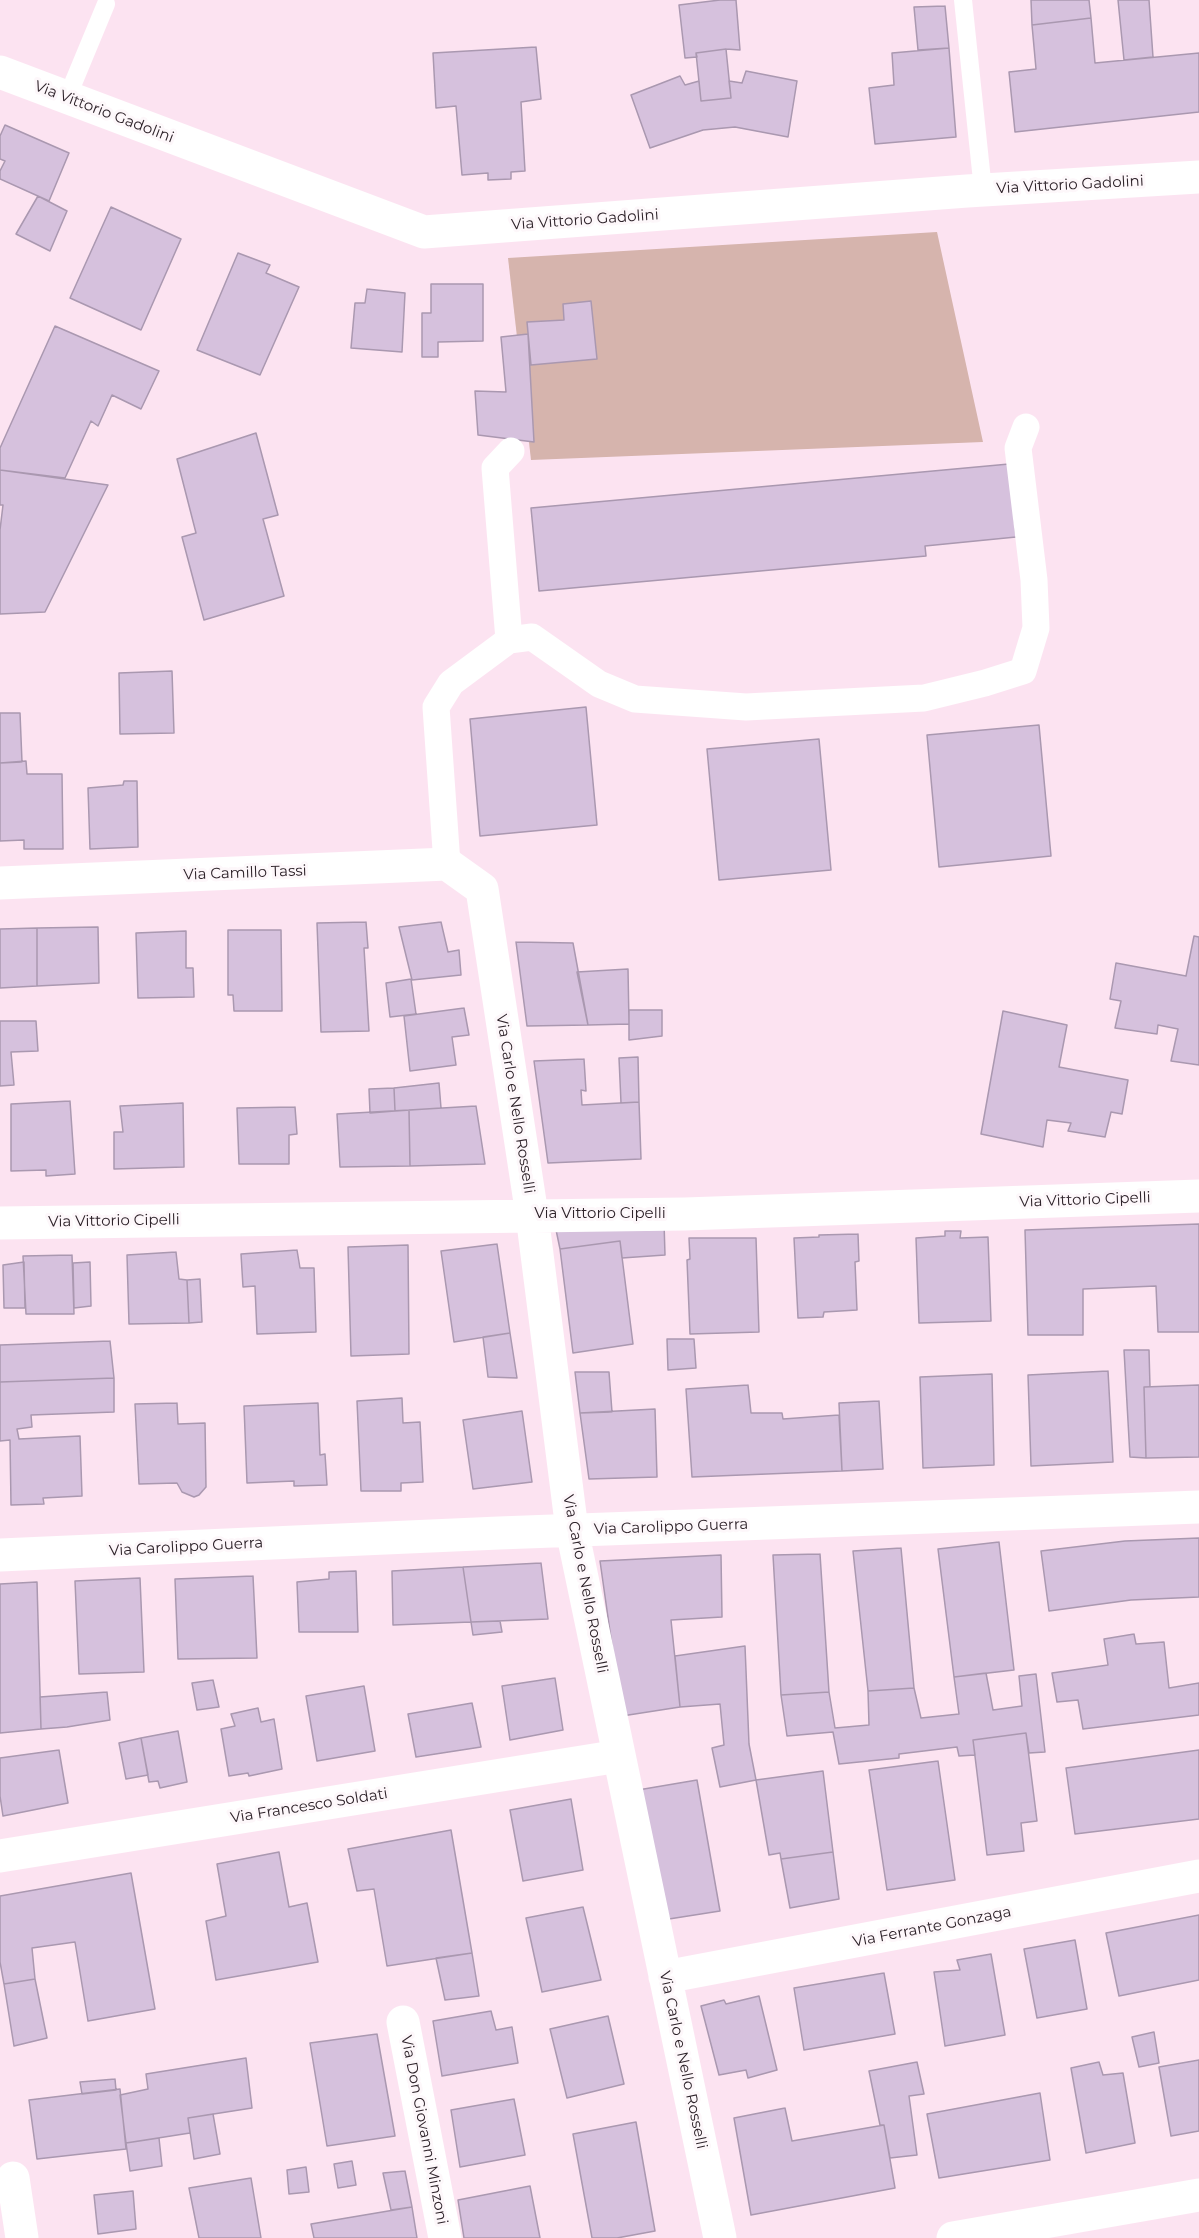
<!DOCTYPE html>
<style>
body{margin:0}
canvas{display:block;background:#fce3f1}
</style>
<canvas width="1199" height="2238"></canvas>
<script>
const c = document.querySelector('canvas').getContext('2d');
c.lineJoin = 'round';
function paint(path, color) {
  c.fillStyle = color;
  c.fill(path, 'evenodd');
}
function poly(rows) {
  const path = new Path2D();
  for (const r of rows) {
    path.moveTo(r[0], r[1]);
    for (let i = 2; i < r.length; i += 2) path.lineTo(r[i], r[i + 1]);
  }
  return path;
}
function stroke(path, color, width, dash) {
  c.strokeStyle = color;
  c.lineWidth = width;
  c.lineCap = dash ? 'butt' : 'round';
  c.setLineDash(dash || []);
  c.stroke(path);
}
function drawText(font, color, halo, rows, align = 'center') {
  c.font = font + ' Montserrat,sans-serif';
  c.lineWidth = 6;
  c.setLineDash([]);
  c.textBaseline = 'middle';
  c.strokeStyle = halo;
  c.fillStyle = color;
  for (const [text, x, y, turn = 0] of rows) {
    c.save();
    c.translate(x, y);
    c.rotate((+turn || 0) * Math.PI / 180);
    c.textAlign = isNaN(turn) ? turn : align;
    if (halo) c.strokeText(text, 0, 0);
    c.fillText(text, 0, 0);
    c.restore();
  }
}
paint(poly([
 [937,232,983,442,531,460,508,258]
]), '#d6b4ad');
const building = poly([
 [720,0,736,0,740,50,726,49,696,53,697,57,685,58,679,5,720,0],
 [1031,0,1089,0,1091,18,1032,25,1031,0],
 [1118,0,1149,0,1153,57,1124,60,1118,0],
 [945,6,949,48,918,50,914,7,945,6],
 [1091,18,1095,63,1199,53,1199,112,1015,132,1009,72,1036,69,1032,25,1091,18],
 [536,47,541,99,521,102,525,171,511,172,511,179,488,180,488,173,462,175,456,106,436,108,433,53,536,47],
 [949,48,956,137,875,144,869,88,894,85,892,53,949,48],
 [726,49,731,98,701,101,696,53,726,49],
 [746,71,797,81,788,137,735,127,703,130,650,148,631,95,680,76,685,85,699,81,701,101,731,98,729,81,742,83,746,71],
 [5,125,69,153,49,201,0,179,0,171,5,161,0,159,0,136,5,125],
 [38,196,67,211,50,251,16,234,38,196],
 [111,207,181,239,141,330,70,298,111,207],
 [238,253,270,265,266,273,299,287,260,375,197,350,238,253],
 [431,284,483,284,483,341,438,342,438,357,422,357,422,313,431,313,431,284],
 [367,289,405,293,402,352,351,348,355,303,365,303,367,289],
 [591,301,597,359,531,365,527,322,564,320,563,304,591,301],
 [55,326,159,371,141,409,112,395,98,426,91,421,65,478,0,470,0,448,55,326],
 [528,334,534,442,478,435,475,391,506,392,501,337,528,334],
 [256,433,278,515,263,519,284,596,204,620,182,537,196,533,177,459,256,433],
 [1009,464,1016,537,925,546,926,556,539,591,531,508,1009,464],
 [0,470,108,485,45,612,0,614,0,530,3,505,0,505,0,470],
 [172,671,174,733,120,734,119,673,172,671],
 [586,707,597,825,480,836,470,719,586,707],
 [0,713,20,713,22,762,0,763,0,713],
 [1039,725,1051,856,939,867,927,735,1039,725],
 [819,739,831,870,719,880,707,749,819,739],
 [26,761,27,774,62,774,63,849,24,849,24,840,0,841,0,763,26,761],
 [124,781,137,781,138,847,90,849,88,788,123,785,124,781],
 [366,922,368,948,364,948,369,1031,321,1032,317,923,366,922],
 [441,922,448,952,459,950,461,975,412,980,399,927,441,922],
 [98,927,99,983,37,986,37,928,98,927],
 [37,928,37,986,0,988,0,929,37,928],
 [228,930,281,930,282,1011,234,1011,233,995,228,995,228,930],
 [186,931,186,968,193,968,194,997,138,998,136,933,186,931],
 [1194,936,1199,937,1199,1065,1171,1061,1178,1029,1158,1025,1157,1034,1115,1028,1121,1001,1110,999,1116,963,1186,976,1194,936],
 [516,942,573,943,588,1025,527,1026,516,942],
 [628,969,629,1024,588,1025,577,972,628,969],
 [411,979,416,1014,390,1017,386,983,411,979],
 [464,1008,469,1035,452,1037,456,1065,410,1071,404,1016,464,1008],
 [629,1010,662,1010,662,1036,629,1040,629,1010],
 [1003,1011,1067,1025,1059,1067,1128,1080,1122,1114,1111,1112,1105,1137,1068,1131,1071,1123,1047,1120,1043,1147,981,1134,1003,1011],
 [0,1021,36,1021,38,1051,11,1052,14,1085,0,1086,0,1021],
 [638,1057,639,1102,621,1103,619,1058,638,1057],
 [584,1059,586,1091,581,1090,582,1105,639,1102,641,1159,548,1163,534,1061,584,1059],
 [439,1083,441,1108,395,1111,394,1088,439,1083],
 [394,1088,395,1111,370,1113,369,1089,394,1088],
 [70,1101,75,1174,46,1176,46,1170,11,1171,11,1104,70,1101],
 [183,1103,184,1167,114,1169,114,1132,123,1132,120,1106,183,1103],
 [476,1106,485,1164,410,1166,409,1110,476,1106],
 [295,1107,297,1134,289,1135,289,1164,239,1164,237,1108,295,1107],
 [409,1110,410,1166,340,1167,337,1114,409,1110],
 [664,1222,665,1255,622,1258,620,1241,560,1249,555,1225,664,1222],
 [1199,1224,1199,1332,1158,1332,1156,1286,1083,1289,1083,1335,1028,1335,1025,1230,1199,1224],
 [945,1231,961,1231,960,1238,988,1237,991,1321,919,1323,916,1238,945,1236,945,1231],
 [858,1234,859,1261,855,1262,857,1310,824,1312,823,1317,798,1318,794,1238,819,1237,819,1235,858,1234],
 [689,1238,756,1238,759,1332,690,1334,687,1260,690,1259,689,1238],
 [620,1241,633,1344,573,1353,560,1249,620,1241],
 [497,1244,510,1333,454,1342,441,1251,497,1244],
 [408,1245,409,1354,351,1356,348,1247,408,1245],
 [297,1250,300,1268,314,1268,316,1332,257,1334,255,1286,243,1287,241,1254,297,1250],
 [176,1252,179,1279,187,1280,189,1323,129,1324,127,1255,176,1252],
 [72,1255,74,1314,26,1314,23,1256,72,1255],
 [24,1262,25,1308,4,1308,3,1265,24,1262],
 [90,1262,91,1306,74,1308,73,1263,90,1262],
 [200,1279,202,1322,189,1323,187,1280,200,1279],
 [510,1333,517,1378,488,1377,483,1337,510,1333],
 [667,1339,694,1339,696,1368,668,1370,667,1339],
 [110,1341,114,1378,0,1382,0,1345,110,1341],
 [1124,1350,1149,1350,1150,1387,1144,1387,1146,1458,1130,1457,1124,1350],
 [1108,1371,1113,1462,1031,1466,1028,1375,1108,1371],
 [575,1372,609,1372,612,1412,580,1413,575,1372],
 [992,1374,994,1465,923,1468,920,1377,992,1374],
 [114,1378,114,1412,31,1415,32,1427,17,1429,19,1439,80,1436,82,1496,43,1498,44,1504,11,1505,10,1440,0,1441,0,1382,114,1378],
 [748,1385,751,1413,782,1413,783,1419,839,1415,842,1471,692,1477,686,1389,748,1385],
 [1199,1385,1199,1457,1146,1458,1144,1387,1199,1385],
 [402,1398,403,1423,420,1422,423,1482,401,1483,401,1491,361,1491,357,1401,402,1398],
 [879,1401,883,1469,842,1471,839,1403,879,1401],
 [177,1403,178,1424,205,1423,206,1487,199,1495,194,1497,182,1492,177,1483,139,1484,135,1404,177,1403],
 [318,1403,320,1455,325,1454,327,1485,294,1486,294,1481,247,1483,244,1406,318,1403],
 [655,1409,657,1477,589,1479,580,1413,655,1409],
 [522,1411,532,1482,473,1489,463,1420,522,1411],
 [1199,1538,1199,1597,1131,1600,1049,1611,1041,1551,1125,1541,1199,1538],
 [999,1542,1014,1670,954,1677,938,1549,999,1542],
 [901,1548,914,1688,868,1691,853,1551,901,1548],
 [820,1554,829,1692,781,1695,773,1555,820,1554],
 [721,1555,722,1617,671,1620,680,1707,622,1716,600,1561,721,1555],
 [541,1563,548,1619,471,1622,463,1567,541,1563],
 [463,1567,471,1622,393,1625,392,1571,463,1567],
 [356,1571,358,1632,299,1632,297,1582,329,1579,329,1572,356,1571],
 [253,1576,257,1658,178,1659,175,1579,253,1576],
 [140,1578,144,1672,79,1674,75,1581,140,1578],
 [37,1582,41,1729,0,1733,0,1584,37,1582],
 [500,1621,502,1632,473,1635,471,1622,500,1621],
 [1134,1634,1136,1644,1164,1642,1169,1688,1199,1683,1199,1715,1083,1729,1078,1700,1057,1702,1052,1673,1108,1665,1104,1639,1134,1634],
 [745,1646,749,1744,756,1780,720,1787,712,1748,724,1745,720,1704,680,1707,675,1656,745,1646],
 [986,1673,993,1710,1022,1706,1019,1676,1036,1674,1045,1752,1029,1753,1026,1733,973,1740,975,1755,959,1756,957,1747,899,1754,899,1758,839,1764,833,1732,787,1736,781,1695,829,1692,835,1728,869,1725,868,1691,914,1688,921,1718,959,1714,954,1677,986,1673],
 [555,1678,563,1730,510,1740,502,1686,555,1678],
 [213,1680,219,1707,197,1710,192,1683,213,1680],
 [364,1686,375,1751,317,1761,306,1696,364,1686],
 [107,1692,110,1720,67,1727,41,1729,40,1697,107,1692],
 [472,1703,481,1747,416,1757,408,1714,472,1703],
 [258,1708,261,1722,274,1719,282,1769,249,1776,248,1773,229,1776,221,1729,235,1726,231,1714,258,1708],
 [178,1731,187,1782,160,1788,158,1781,149,1782,141,1738,178,1731],
 [1026,1733,1037,1821,1021,1823,1024,1851,987,1855,973,1740,1026,1733],
 [141,1738,148,1775,126,1779,119,1743,141,1738],
 [59,1750,68,1803,3,1816,0,1796,0,1758,59,1750],
 [1199,1750,1199,1819,1075,1834,1066,1768,1199,1750],
 [938,1761,955,1880,887,1890,869,1770,938,1761],
 [823,1771,833,1852,781,1859,780,1853,769,1855,756,1780,823,1771],
 [697,1780,720,1911,669,1919,638,1790,697,1780],
 [571,1799,583,1870,523,1881,510,1810,571,1799],
 [451,1830,472,1953,387,1966,374,1889,357,1891,348,1849,451,1830],
 [279,1852,289,1907,307,1903,318,1962,216,1980,206,1921,226,1916,217,1864,279,1852],
 [833,1852,839,1899,790,1908,781,1859,833,1852],
 [131,1873,155,2009,88,2021,75,1942,32,1948,35,1979,4,1984,0,1962,0,1896,131,1873],
 [583,1907,601,1980,542,1992,526,1918,583,1907],
 [1199,1915,1199,1980,1119,1996,1106,1933,1199,1915],
 [1075,1940,1087,2009,1037,2018,1024,1949,1075,1940],
 [472,1953,479,1996,445,2000,436,1958,472,1953],
 [991,1954,1005,2035,945,2046,934,1972,960,1970,957,1960,991,1954],
 [884,1973,895,2034,804,2050,794,1988,884,1973],
 [35,1979,47,2038,14,2046,4,1984,35,1979],
 [759,1996,777,2070,748,2078,746,2070,719,2075,701,2006,724,2000,726,2004,759,1996],
 [491,2011,496,2030,512,2027,518,2063,442,2076,433,2021,491,2011],
 [608,2016,624,2084,567,2098,550,2029,608,2016],
 [1154,2032,1159,2063,1139,2067,1132,2037,1154,2032],
 [377,2034,395,2136,327,2146,310,2043,377,2034],
 [246,2058,252,2108,188,2118,190,2133,126,2143,120,2095,148,2089,146,2074,246,2058],
 [1199,2060,1199,2131,1171,2136,1159,2067,1199,2060],
 [917,2062,924,2094,909,2096,917,2155,890,2158,884,2125,880,2125,869,2071,917,2062],
 [1099,2062,1103,2075,1123,2073,1135,2143,1086,2153,1071,2068,1099,2062],
 [115,2079,116,2090,82,2094,80,2082,115,2079],
 [120,2089,126,2149,37,2159,29,2100,120,2089],
 [1040,2093,1050,2160,939,2178,927,2114,1040,2093],
 [514,2099,525,2155,460,2167,451,2110,514,2099],
 [785,2108,792,2141,884,2125,895,2188,751,2215,734,2118,785,2108],
 [213,2114,220,2154,194,2159,188,2118,213,2114],
 [636,2122,655,2231,617,2238,592,2238,573,2134,636,2122],
 [159,2138,162,2166,130,2171,126,2143,159,2138],
 [352,2161,356,2185,338,2188,334,2164,352,2161],
 [306,2167,309,2192,289,2194,287,2170,306,2167],
 [405,2171,412,2207,391,2210,383,2173,405,2171],
 [251,2178,261,2238,199,2238,189,2188,251,2178],
 [530,2186,540,2238,464,2238,458,2200,530,2186],
 [133,2191,136,2229,98,2234,94,2195,133,2191],
 [412,2207,417,2238,314,2238,311,2224,412,2207]
]);
paint(building, '#d6c1dd');
stroke(building, '#aa98b0', 1.5);
stroke(poly([
 [963,0,983,190],
 [67,98,106,4]
]), '#fff', 18);
stroke(poly([
 [509,640,495,468,511,451],
 [447,864,436,707,451,683,509,640,532,637,599,684,635,699,746,707,924,698,985,683,1023,671,1036,628,1034,580,1018,448,1026,427]
]), '#fff', 27);
stroke(poly([
 [0,72,424,232,967,191,1199,177],
 [0,883,447,864,482,889,532,1215,572,1530,720,2238],
 [0,1223,685,1214,1199,1196],
 [0,1555,499,1533,1199,1507],
 [0,1856,619,1756],
 [665,1977,1199,1876],
 [403,2022,445,2238],
 [13,2178,22,2238],
 [953,2238,1199,2195]
]), '#fff', 33);
drawText('15px', '#2d2229', '#fdf7fa', [
 ["Via Vittorio Gadolini",104,112,21],
 ["Via Vittorio Gadolini",1070,185,-3],
 ["Via Vittorio Gadolini",585,220,-4],
 ["Via Camillo Tassi",245,873,-2],
 ["Via Carlo e Nello Rosselli",515,1104,81],
 ["Via Vittorio Cipelli",1085,1200,-2],
 ["Via Vittorio Cipelli",600,1214],
 ["Via Vittorio Cipelli",114,1221,-1],
 ["Via Carolippo Guerra",671,1527,-2],
 ["Via Carolippo Guerra",186,1547,-3],
 ["Via Carlo e Nello Rosselli",585,1584,79],
 ["Via Francesco Soldati",309,1806,-9],
 ["Via Ferrante Gonzaga",932,1927,-11],
 ["Via Carlo e Nello Rosselli",683,2060,78],
 ["Via Don Giovanni Minzoni",424,2130,79]
]);
</script>
